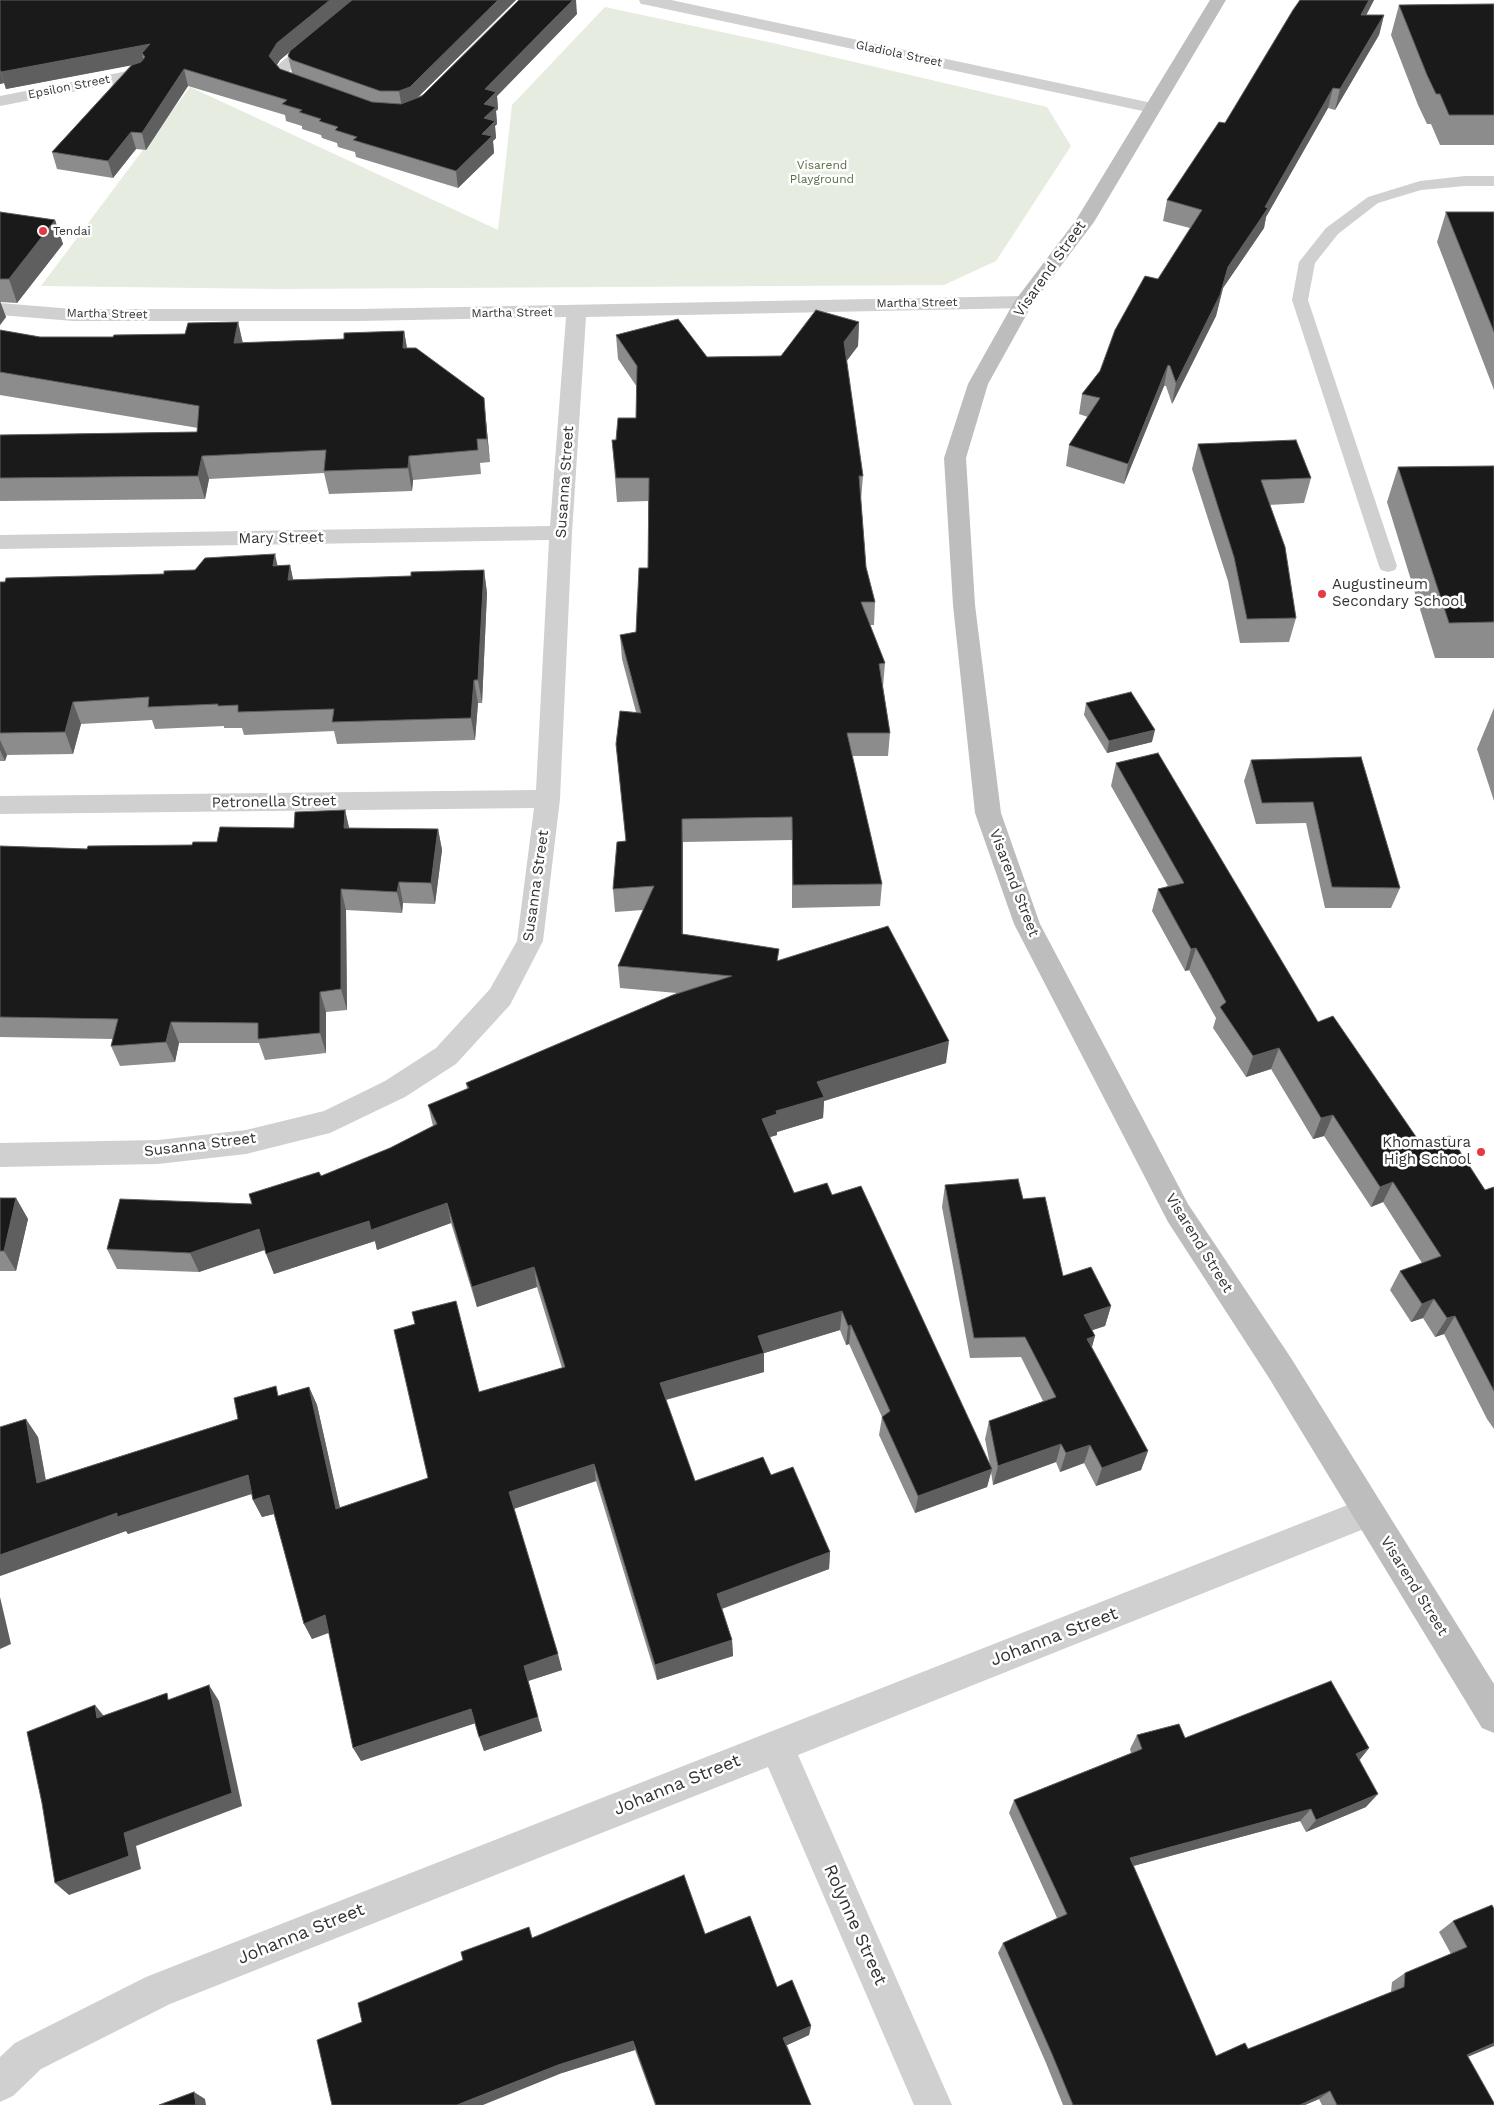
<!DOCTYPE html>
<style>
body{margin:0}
canvas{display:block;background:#fff}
</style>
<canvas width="1494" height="2105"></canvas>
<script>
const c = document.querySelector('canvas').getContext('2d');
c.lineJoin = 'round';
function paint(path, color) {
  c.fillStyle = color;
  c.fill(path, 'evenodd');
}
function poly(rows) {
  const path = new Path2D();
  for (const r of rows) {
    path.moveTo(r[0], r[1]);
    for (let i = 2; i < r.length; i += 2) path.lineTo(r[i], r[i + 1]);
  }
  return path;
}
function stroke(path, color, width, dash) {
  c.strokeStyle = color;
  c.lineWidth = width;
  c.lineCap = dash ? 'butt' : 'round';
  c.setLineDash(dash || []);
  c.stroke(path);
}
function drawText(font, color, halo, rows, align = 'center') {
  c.font = font + ' "Work Sans",sans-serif';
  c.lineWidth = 5;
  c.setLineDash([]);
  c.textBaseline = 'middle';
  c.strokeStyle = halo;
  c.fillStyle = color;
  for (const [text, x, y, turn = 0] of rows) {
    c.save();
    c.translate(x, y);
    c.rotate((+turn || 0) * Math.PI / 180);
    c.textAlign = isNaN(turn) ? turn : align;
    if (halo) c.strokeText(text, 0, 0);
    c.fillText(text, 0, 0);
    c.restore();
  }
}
paint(poly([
 [605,7,773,43,1047,107,1071,146,996,261,944,285,279,289,41,286,190,87,498,230,512,105]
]), '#e6ecdf');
paint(poly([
 [313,38,318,39,320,42,292,66,289,73,309,86,307,89,302,90,284,84,274,74,279,64,308,39,313,38],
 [1465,176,1494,176,1494,186,1465,186,1421,190,1378,203,1338,234,1315,263,1308,300,1397,566,1395,570,1388,572,1381,570,1379,566,1292,300,1299,262,1326,228,1368,197,1420,181,1465,176]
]), '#d0d0d0');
paint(poly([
 [639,0,671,0,1152,103,1158,104,1161,108,1158,112,1152,113,647,5,641,4,639,0],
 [138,69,144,70,147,74,144,78,0,106,0,96,138,69],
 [1024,296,1031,298,1034,302,1031,306,1024,308,586,317,572,533,560,799,543,941,510,1005,456,1064,405,1097,330,1133,246,1154,158,1164,0,1167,0,1143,158,1140,246,1130,324,1111,385,1081,436,1048,490,989,517,941,534,808,0,814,0,796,536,790,549,540,0,549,0,535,550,526,566,317,359,321,73,321,0,315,0,303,73,309,359,309,1024,296],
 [1368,1497,1379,1501,1384,1512,1379,1523,798,1755,952,2105,914,2105,768,1767,170,2004,41,2069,13,2096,0,2102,0,2057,15,2043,146,1977,1368,1497]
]), '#d0d0d0');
paint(poly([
 [1210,0,1226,0,1094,222,1033,303,988,384,966,458,975,605,1001,813,1040,924,1188,1204,1291,1358,1494,1684,1494,1733,1482,1728,1269,1378,1168,1222,1014,924,975,813,953,605,944,458,968,384,1014,302,1076,220,1210,0]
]), '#bdbdbd');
paint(poly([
 [0,0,516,0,418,97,577,14,497,96,498,109,496,111,497,124,495,126,496,138,493,141,494,153,458,188,356,157,355,152,338,147,337,143,322,138,321,135,302,129,302,126,286,121,285,115,188,86,146,150,136,149,113,178,57,169,52,152,131,65,6,89,4,83,0,84],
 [290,51,288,56,292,73,280,69,277,65,280,60],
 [1300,0,1374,0,1366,15,1384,15,1379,35,1335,110,1328,108,1266,217,1264,228,1223,288,1216,316,1172,404,1166,386,1164,386,1124,484,1066,466,1069,445,1088,417,1079,414,1082,394,1100,371,1190,228,1163,221,1167,200,1225,123],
 [1494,4,1494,145,1440,145,1431,124,1427,124,1418,105,1391,35,1399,5],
 [0,212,55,220,63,244,17,303,0,302,6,317,0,325],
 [1446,212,1494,212,1494,390,1437,242],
 [238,322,243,343,344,339,404,331,407,348,486,421,490,462,480,463,481,474,413,480,412,491,329,494,324,473,209,479,205,499,0,501,0,435,197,432,198,428,0,395,0,330,40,337,113,337,185,334],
 [859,322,858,346,846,361,863,476,861,500,866,567,875,602,874,625,870,625,885,663,883,687,890,733,888,756,852,756,882,884,880,906,792,908,792,840,683,842,683,934,779,961,946,1063,824,1101,823,1118,777,1132,777,1135,769,1137,794,1193,832,1195,990,1465,985,1439,989,1421,1043,1401,1021,1357,970,1358,942,1207,945,1185,1023,1199,1063,1276,1111,1306,1105,1326,1092,1330,1095,1336,1092,1347,1148,1451,1141,1470,1096,1486,1084,1463,1060,1472,1056,1462,993,1485,991,1472,987,1487,915,1513,879,1435,882,1417,849,1344,846,1345,840,1330,764,1353,764,1372,666,1400,695,1481,771,1475,830,1552,829,1569,722,1609,732,1640,733,1656,657,1680,596,1481,514,1509,562,1670,528,1681,542,1731,484,1751,475,1723,361,1761,329,1633,312,1639,304,1624,274,1514,262,1517,253,1500,252,1494,128,1534,126,1531,0,1576,38,1437,46,1480,238,1419,280,1395,309,1387,317,1405,340,1508,428,1478,479,1392,562,1368,537,1287,477,1307,451,1223,377,1250,375,1241,274,1274,265,1250,199,1272,117,1269,107,1249,252,1204,390,1148,433,1126,428,1105,467,1089,466,1083,677,993,620,988,618,966,643,910,615,912,613,889,626,841,616,744,636,712,622,659,620,635,636,632,648,568,648,501,617,502,612,440,616,440,636,418,637,387,618,359,616,335,707,357,781,356],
 [1198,444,1311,478,1304,503,1269,505,1296,618,1289,642,1240,643,1228,581,1192,469],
 [1494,466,1494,658,1435,658,1387,502,1398,467],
 [290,565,293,580,411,576,484,570,487,593,482,703,478,703,475,740,337,744,334,731,244,735,242,728,224,728,224,726,155,729,152,720,81,724,73,754,7,755,5,761,0,761,0,582,164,574],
 [1086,703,1152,742,1107,753,1084,715],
 [1494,708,1494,801,1477,749],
 [1361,757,1400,888,1391,908,1325,908,1306,823,1256,824,1244,781,1251,760],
 [1116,763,1318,1022,1421,1144,1485,1190,1494,1187,1494,1429,1487,1419,1444,1334,1435,1337,1423,1318,1411,1322,1390,1290,1400,1271,1422,1263,1383,1202,1371,1207,1324,1136,1313,1139,1271,1069,1246,1077,1213,1028,1216,1018,1189,970,1185,971,1152,911,1158,889,1168,886,1111,786],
 [345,810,349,828,438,829,442,850,435,904,403,903,402,913,346,910,347,1010,326,1012,326,1053,265,1060,259,1043,179,1043,175,1062,120,1066,111,1046,113,1039,0,1037,0,846,87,849,192,845,217,842,294,828],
 [0,1198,16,1198,28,1219,16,1271,0,1271],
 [1137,1735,1369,1748,1360,1759,1366,1807,1306,1832,1300,1821,1133,1866,1216,2056,1248,2049,1391,1992,1392,1982,1405,1973,1451,1954,1439,1932,1453,1921,1492,1905,1468,2057,1494,2105,1322,2105,1319,2099,1305,2105,1063,2105,1046,2063,998,1953,1003,1943,1057,1918,1009,1813,1014,1800,1131,1753,1130,1749],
 [705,1934,777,1987,811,2026,809,2035,787,2045,811,2105,655,2105,635,2050,562,2073,362,2022,533,1937]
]), '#8c8c8c');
paint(poly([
 [330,0,353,0,280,60,272,73,269,56,277,43],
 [498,0,516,0,412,103,402,108,399,91],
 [573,0,576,0,577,14,497,96,498,109,496,111,497,124,495,126,496,138,493,141,494,153,458,188,456,171,482,134,484,118,485,89],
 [1369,0,1374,0,1356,35,1361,15],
 [1384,15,1379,35,1335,110,1340,89],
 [150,44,145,57,142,53,144,63,6,89,1,72],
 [184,69,188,86,146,150,142,133],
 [0,70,4,83,0,84],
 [1333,88,1328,108,1266,217,1264,228,1223,288,1216,316,1172,404,1176,383,1228,267,1265,207],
 [131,132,136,149,113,178,108,161],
 [55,220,63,244,17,303,9,279],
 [0,301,6,317,0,325],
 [238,322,243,345,234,343],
 [859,322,858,346,843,366,844,342],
 [404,331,408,354,403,348],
 [1168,365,1164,386,1124,484,1128,464],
 [484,398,486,421,490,462,487,439],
 [202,456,209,479,205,499,198,476],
 [409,456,413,480,412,491,408,468],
 [275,554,280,577,273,566],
 [290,565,295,588,288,580],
 [484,570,487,593,482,703,478,680],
 [474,680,478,703,475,740,471,718],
 [73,702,81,724,73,754,65,732],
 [1155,730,1152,742,1107,753,1109,741],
 [0,740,7,755,5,761,0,750],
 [345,810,350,832,344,828],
 [682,819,683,842,683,956,682,934],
 [438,829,442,850,435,904,431,883],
 [399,882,403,903,402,913,397,892],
 [341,889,346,910,347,1010,341,989],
 [1196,948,1189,970,1185,971,1191,949],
 [320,992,326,1012,326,1053,320,1033],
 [171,1022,179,1043,175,1062,166,1042],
 [949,1041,946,1063,824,1101,823,1118,777,1132,777,1135,761,1140,762,1119,776,1111,817,1082],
 [1279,1048,1271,1069,1246,1077,1253,1056],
 [1333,1115,1324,1136,1313,1139,1321,1118],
 [1393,1182,1383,1202,1371,1207,1380,1187],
 [16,1198,28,1219,16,1271,4,1251],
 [447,1203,451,1223,377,1250,375,1241,274,1274,266,1254,369,1221],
 [259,1229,267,1249,199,1272,190,1253],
 [534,1267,537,1287,477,1307,472,1287],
 [1434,1299,1423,1318,1411,1322,1422,1304],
 [1111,1306,1105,1326,1078,1335,1084,1315],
 [842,1311,840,1330,758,1355,758,1336],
 [1455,1316,1444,1334,1435,1337,1447,1318],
 [851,1325,849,1344,846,1345,848,1326],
 [1095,1336,1089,1356,1087,1339],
 [764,1353,764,1372,661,1401,660,1383],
 [309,1387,317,1405,344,1526,336,1509],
 [26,1419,38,1437,49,1500,37,1483],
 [1061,1444,1056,1462,993,1485,998,1466],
 [1090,1445,1084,1463,1060,1472,1066,1453],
 [1148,1451,1141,1470,1096,1486,1102,1468],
 [594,1464,596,1481,513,1509,509,1492],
 [992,1469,987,1487,915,1513,918,1496],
 [248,1475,257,1492,128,1534,126,1531,0,1576,0,1555,117,1513],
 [269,1495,278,1513,262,1517,253,1500],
 [830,1552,829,1569,718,1610,717,1594],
 [0,1597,11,1644,0,1649],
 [325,1615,333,1631,312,1639,304,1624],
 [732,1640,733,1656,657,1680,655,1665],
 [558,1654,562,1670,528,1681,524,1666],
 [209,1685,219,1701,242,1806,136,1846,141,1869,69,1895,55,1883,124,1833],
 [95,1705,107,1720,97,1718],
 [471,1709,476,1723,361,1761,353,1748],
 [538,1717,542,1731,484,1751,479,1737],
 [1369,1748,1358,1762,1356,1754],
 [1378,1794,1366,1807,1306,1832,1316,1820],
 [1311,1809,1300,1821,1122,1869,1130,1858],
 [811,2026,809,2035,783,2047,783,2038],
 [633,2041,635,2050,562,2073,483,2105,457,2105,558,2065],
 [1494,2043,1494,2046,1453,2063,1467,2055],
 [1330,2091,1319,2099,1305,2105,1300,2105],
 [194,2092,205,2099,206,2105,196,2105]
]), '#5f5f5f');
const building = poly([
 [0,0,330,0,277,43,269,56,280,69,372,102,401,104,422,96,519,0,573,0,485,89,496,92,484,104,496,107,484,118,495,121,482,134,492,136,456,171,353,140,357,137,335,130,338,127,319,121,321,119,299,112,302,110,282,104,287,100,184,69,142,133,131,132,108,161,52,152,132,65,141,62,145,57,142,53,150,44,1,72,0,70,0,0],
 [352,0,498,0,410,87,399,91,380,91,292,60,288,56,290,51,352,0],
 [1300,0,1369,0,1361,15,1384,15,1340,89,1333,88,1265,207,1268,208,1228,267,1220,295,1176,383,1170,366,1168,365,1128,464,1069,445,1100,398,1082,394,1100,371,1115,330,1145,276,1158,279,1202,210,1167,200,1219,122,1225,123,1293,10,1300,0],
 [1494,4,1494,115,1449,115,1440,94,1436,94,1427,75,1399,5,1494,4],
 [0,212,55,220,9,279,0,279,0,212],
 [1446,212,1494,212,1494,332,1446,212],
 [816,310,859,322,844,342,863,476,859,476,866,567,875,602,861,602,885,663,879,664,890,733,847,733,882,884,793,885,792,817,682,819,682,934,779,949,777,961,888,926,949,1041,817,1082,824,1097,776,1111,777,1114,762,1119,794,1193,827,1183,832,1195,861,1186,992,1469,918,1496,882,1417,890,1411,851,1325,848,1326,842,1311,758,1336,764,1353,660,1383,695,1481,763,1457,771,1475,793,1467,830,1552,717,1594,732,1640,655,1665,594,1464,509,1492,558,1654,524,1666,538,1717,479,1737,471,1709,353,1748,325,1615,304,1624,269,1495,253,1500,248,1475,117,1517,117,1513,0,1555,0,1427,26,1419,37,1483,238,1419,234,1398,276,1386,278,1396,309,1387,336,1509,428,1478,394,1330,415,1324,412,1312,456,1301,479,1392,565,1367,534,1267,472,1287,447,1203,371,1230,369,1221,266,1254,259,1229,190,1253,107,1249,120,1199,252,1204,249,1194,319,1172,321,1176,390,1148,437,1124,428,1105,469,1088,466,1083,673,995,732,976,618,966,654,886,613,889,617,842,626,841,616,744,620,711,641,713,620,635,636,632,639,568,648,568,649,478,616,478,612,440,616,440,618,418,636,418,637,366,616,335,678,319,707,357,781,356,816,310],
 [238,322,234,343,344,339,344,333,404,331,403,348,416,348,484,398,487,439,477,439,478,450,409,456,408,468,324,471,326,450,202,456,198,476,0,478,0,435,197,432,199,406,0,372,0,330,40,337,113,337,114,335,185,334,188,323,238,322],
 [1296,440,1311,478,1261,480,1285,547,1296,618,1247,619,1234,557,1198,444,1296,440],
 [1494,466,1494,622,1449,623,1398,467,1494,466],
 [275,554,273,566,290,565,288,580,411,576,411,572,484,570,478,680,474,680,471,718,332,722,334,709,238,712,238,705,218,706,218,704,148,707,149,697,73,702,65,732,0,733,0,582,5,582,6,578,164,574,164,571,195,570,205,558,275,554],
 [1131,692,1155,730,1109,741,1086,703,1131,692],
 [1158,753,1318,1022,1333,1016,1421,1144,1450,1136,1485,1190,1494,1187,1494,1391,1455,1316,1447,1318,1434,1299,1422,1304,1400,1271,1441,1256,1393,1182,1380,1187,1333,1115,1321,1118,1279,1048,1253,1056,1220,1007,1226,1002,1196,948,1191,949,1158,889,1184,883,1116,763,1158,753],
 [1361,757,1400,888,1332,887,1313,802,1262,803,1251,760,1361,757],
 [345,810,344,828,438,829,431,883,399,882,397,892,341,889,341,989,320,992,320,1033,258,1039,258,1023,171,1022,166,1042,111,1046,118,1019,0,1017,0,846,87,849,88,846,192,845,193,842,217,842,220,827,294,828,295,812,345,810],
 [1018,1179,1023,1199,1045,1197,1063,1276,1091,1267,1111,1306,1084,1315,1095,1336,1087,1339,1148,1451,1102,1468,1090,1445,1066,1453,1061,1444,998,1466,989,1421,1056,1397,1025,1337,974,1338,945,1185,1018,1179],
 [0,1198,16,1198,4,1251,0,1251,0,1198],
 [1331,1681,1369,1748,1356,1754,1378,1794,1316,1820,1311,1809,1130,1858,1216,2056,1245,2043,1248,2049,1404,1987,1405,1973,1467,1947,1453,1921,1492,1905,1494,1909,1494,2043,1467,2055,1494,2103,1494,2105,1337,2105,1330,2091,1300,2105,1073,2105,1052,2054,1003,1943,1067,1914,1014,1800,1142,1749,1137,1735,1179,1724,1185,1738,1331,1681],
 [209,1685,232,1793,124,1833,129,1856,55,1883,42,1803,27,1732,95,1705,97,1718,167,1693,168,1700,209,1685],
 [684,1875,705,1934,750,1916,777,1987,792,1980,811,2026,783,2038,811,2105,656,2105,633,2041,558,2065,457,2105,332,2105,317,2040,362,2022,358,2003,463,1960,461,1952,529,1927,532,1938,684,1875],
 [194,2092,196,2105,159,2105,194,2092]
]);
paint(building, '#1a1a1a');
stroke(building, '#5f5f5f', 1);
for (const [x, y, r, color] of [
 [43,231,5,"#e63946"],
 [1322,594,5,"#e63946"],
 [1481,1152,5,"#e63946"]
]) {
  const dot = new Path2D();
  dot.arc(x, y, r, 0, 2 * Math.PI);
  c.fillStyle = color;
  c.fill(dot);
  stroke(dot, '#fff', 2);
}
drawText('12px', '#333', '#fff', [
 ["Gladiola Street",899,54,12],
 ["Epsilon Street",69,87,-11],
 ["Martha Street",917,303,-1],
 ["Martha Street",512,313,-1],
 ["Martha Street",107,314,1]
]);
drawText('12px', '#56703f', '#fff', [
 ["Visarend",822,165],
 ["Playground",822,179]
]);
drawText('12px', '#333', '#fff', [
 ["Tendai",53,231]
], 'left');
drawText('15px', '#333', '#fff', [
 ["Visarend Street",1050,269,-55],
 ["Susanna Street",565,482,-86],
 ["Mary Street",281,538,-1],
 ["Petronella Street",274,802,-1],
 ["Visarend Street",1014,883,69],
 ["Susanna Street",536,886,-82],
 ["Susanna Street",200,1145,-7],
 ["Visarend Street",1199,1243,58],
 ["Visarend Street",1414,1586,58]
]);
drawText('15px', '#333', '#fff', [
 ["Augustineum",1332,585],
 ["Secondary School",1332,602],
 ["Khomastura",1471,1143,"right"],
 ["High School",1471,1160,"right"]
], 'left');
drawText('18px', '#333', '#fff', [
 ["Johanna Street",1054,1637,-21],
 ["Johanna Street",677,1785,-22],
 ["Rolynne Street",855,1925,66],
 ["Johanna Street",301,1934,-22]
]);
</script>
